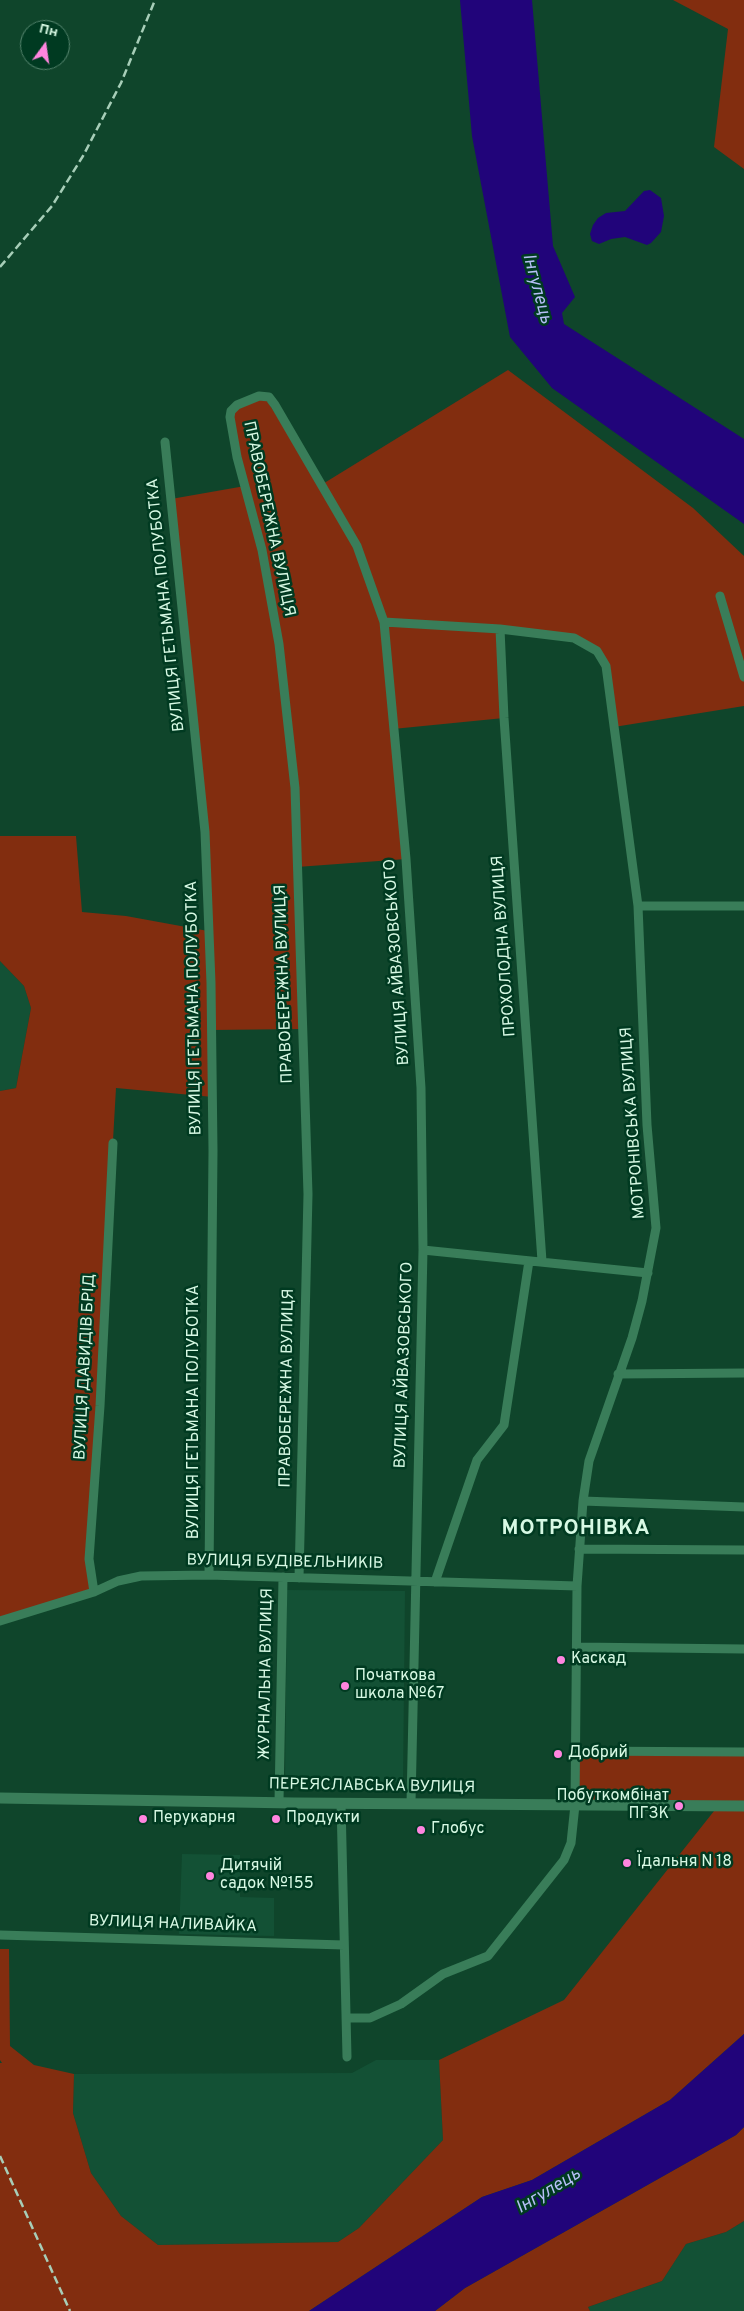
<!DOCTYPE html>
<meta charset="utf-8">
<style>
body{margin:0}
#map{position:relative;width:744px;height:2311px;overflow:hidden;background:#0f452b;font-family:Overpass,sans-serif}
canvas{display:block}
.north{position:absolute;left:20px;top:20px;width:50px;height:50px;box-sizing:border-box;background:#003a21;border:1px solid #56866f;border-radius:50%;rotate:14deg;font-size:14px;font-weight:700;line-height:20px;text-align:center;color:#d7f9e4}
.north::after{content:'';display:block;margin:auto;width:18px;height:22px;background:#ff85df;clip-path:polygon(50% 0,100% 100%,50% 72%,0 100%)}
</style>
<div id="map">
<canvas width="744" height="2311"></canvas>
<div class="north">Пн</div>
</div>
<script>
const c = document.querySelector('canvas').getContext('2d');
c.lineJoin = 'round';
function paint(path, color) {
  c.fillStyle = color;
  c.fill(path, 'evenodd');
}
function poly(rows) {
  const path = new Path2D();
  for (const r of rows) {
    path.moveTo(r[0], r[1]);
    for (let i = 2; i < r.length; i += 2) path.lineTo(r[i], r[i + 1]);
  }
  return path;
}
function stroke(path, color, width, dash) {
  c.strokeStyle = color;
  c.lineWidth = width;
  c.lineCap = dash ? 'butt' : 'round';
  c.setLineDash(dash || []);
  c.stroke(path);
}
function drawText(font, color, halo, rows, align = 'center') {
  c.font = font + ' Overpass,sans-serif';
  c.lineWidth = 5;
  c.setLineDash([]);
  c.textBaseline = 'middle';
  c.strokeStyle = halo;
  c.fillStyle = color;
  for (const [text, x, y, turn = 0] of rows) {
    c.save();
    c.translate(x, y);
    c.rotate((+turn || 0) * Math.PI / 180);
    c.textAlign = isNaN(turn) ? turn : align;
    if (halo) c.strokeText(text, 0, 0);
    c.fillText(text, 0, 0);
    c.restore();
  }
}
paint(poly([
 [0,961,24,986,31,1008,16,1088,0,1091],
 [287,1590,405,1591,403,1782,285,1781],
 [182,1854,240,1855,240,1897,274,1898,274,1936,179,1934],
 [376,2060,439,2060,443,2140,359,2228,338,2242,158,2245,121,2216,91,2173,73,2113,74,2074,352,2073],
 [744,2221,744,2311,590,2311,588,2307,662,2281,686,2244,726,2232]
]), '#135135');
paint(poly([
 [673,0,744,0,744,169,714,147,728,29],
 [508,370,693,508,744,556,744,706,614,727,606,666,589,645,500,629,504,718,393,729,406,859,297,867,302,1029,212,1030,213,1097,116,1088,89,1559,94,1592,0,1621,0,1091,16,1088,31,1008,24,986,0,961,0,836,76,836,82,912,126,916,208,931,205,832,171,499,245,486,231,411,264,396,321,485],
 [576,1751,744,1752,744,2034,670,2100,532,2180,482,2197,309,2311,0,2311,0,2063,2,2063,0,2060,0,1949,9,1949,10,2046,34,2065,74,2074,73,2113,91,2173,121,2216,158,2245,338,2242,359,2228,443,2140,439,2060,564,2000,718,1806,575,1805],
 [744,2127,744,2221,726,2232,686,2244,662,2281,588,2307,590,2311,435,2311,465,2288,736,2135]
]), '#822d0f');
paint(poly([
 [460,0,532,0,553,246,575,297,562,313,564,324,744,439,744,524,552,388,510,337,472,136],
 [650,190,661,198,664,216,661,232,651,243,647,245,625,237,611,239,599,244,592,241,590,234,593,225,598,218,606,213,625,211,644,191],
 [744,2034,744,2127,736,2135,465,2288,435,2311,309,2311,482,2197,532,2180,670,2100]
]), '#21047a');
stroke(poly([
 [165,442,205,832,211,983,213,1151,209,1575],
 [720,596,744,677],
 [500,629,504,718,542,1261],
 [638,906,744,906],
 [423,1250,648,1273],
 [618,1374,744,1373],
 [583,1501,744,1507],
 [579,1549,744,1550],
 [299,1578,308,1194,295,788,279,644,262,550,237,457,230,417,231,411,237,405,259,396,269,397,275,405,357,546,384,622,406,859,421,1088,423,1250,411,1803],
 [435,1582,477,1460,504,1425,529,1261],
 [94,1592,89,1559,100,1406,113,1143],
 [0,1621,94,1592,118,1581,141,1576,209,1575,577,1586],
 [578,1647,744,1649],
 [576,1751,744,1752],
 [279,1802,283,1577],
 [341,1803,347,2057],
 [0,1935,344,1945],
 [346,2018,370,2018,401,2004,443,1974,488,1956,564,1860,571,1843,575,1805,577,1586,583,1501,589,1461,632,1338,642,1301,656,1228,647,1125,638,906,606,666,597,651,574,638,500,629,384,622]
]), '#397d59', 9);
stroke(poly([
 [0,1798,294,1803,744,1806]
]), '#397d59', 11);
stroke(poly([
 [0,267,52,206,83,156,121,83,155,0],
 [0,2156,70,2311]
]), '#a7ceb8', 2.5, [8, 4]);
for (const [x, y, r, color] of [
 [561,1660,5,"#ff85df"],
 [345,1686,5,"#ff85df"],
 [558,1754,5,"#ff85df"],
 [679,1806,5,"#ff85df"],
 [143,1819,5,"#ff85df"],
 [276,1819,5,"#ff85df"],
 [421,1830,5,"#ff85df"],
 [627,1863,5,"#ff85df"],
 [210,1876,5,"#ff85df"]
]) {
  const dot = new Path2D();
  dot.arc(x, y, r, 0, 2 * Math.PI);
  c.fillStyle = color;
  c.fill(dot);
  stroke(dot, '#003a21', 2);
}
drawText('16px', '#d7f9e4', '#003a21', [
 ["ПРАВОБЕРЕЖНА ВУЛИЦЯ",268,519,78],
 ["ВУЛИЦЯ ГЕТЬМАНА ПОЛУБОТКА",167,605,-96],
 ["ПРОХОЛОДНА ВУЛИЦЯ",505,946,-94],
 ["ВУЛИЦЯ АЙВАЗОВСЬКОГО",398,962,-94],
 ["ПРАВОБЕРЕЖНА ВУЛИЦЯ",285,984,-92],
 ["ВУЛИЦЯ ГЕТЬМАНА ПОЛУБОТКА",195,1008,-91],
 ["МОТРОНІВСЬКА ВУЛИЦЯ",634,1123,-94],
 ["ВУЛИЦЯ АЙВАЗОВСЬКОГО",405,1365,-88],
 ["ВУЛИЦЯ ДАВИДІВ БРІД",86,1367,-87],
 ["ПРАВОБЕРЕЖНА ВУЛИЦЯ",288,1388,-89],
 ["ВУЛИЦЯ ГЕТЬМАНА ПОЛУБОТКА",195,1412,-90],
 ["ВУЛИЦЯ БУДІВЕЛЬНИКІВ",285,1563,1],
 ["ЖУРНАЛЬНА ВУЛИЦЯ",267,1674,-89],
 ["ПЕРЕЯСЛАВСЬКА ВУЛИЦЯ",372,1787,1],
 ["ВУЛИЦЯ НАЛИВАЙКА",173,1925,2]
]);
drawText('16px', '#d7f9e4', '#003a21', [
 ["Каскад",571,1660],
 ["Початкова",355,1677],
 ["школа №67",355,1695],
 ["Добрий",568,1754],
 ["Побуткомбінат",669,1797,"right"],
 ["ПГЗК",669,1815,"right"],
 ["Перукарня",153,1819],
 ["Продукти",286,1819],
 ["Глобус",431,1830],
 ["Їдальня N 18",637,1863],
 ["Дитячій",220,1867],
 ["садок №155",220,1885]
], 'left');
drawText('italic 18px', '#b6bff7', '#003a21', [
 ["Інгулець",536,289,75],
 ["Інгулець",549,2192,-31]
]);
c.letterSpacing = '1px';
drawText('bold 21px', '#d7f9e4', '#003a21', [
 ["МОТРОНІВКА",576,1530]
]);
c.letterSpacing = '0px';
</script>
